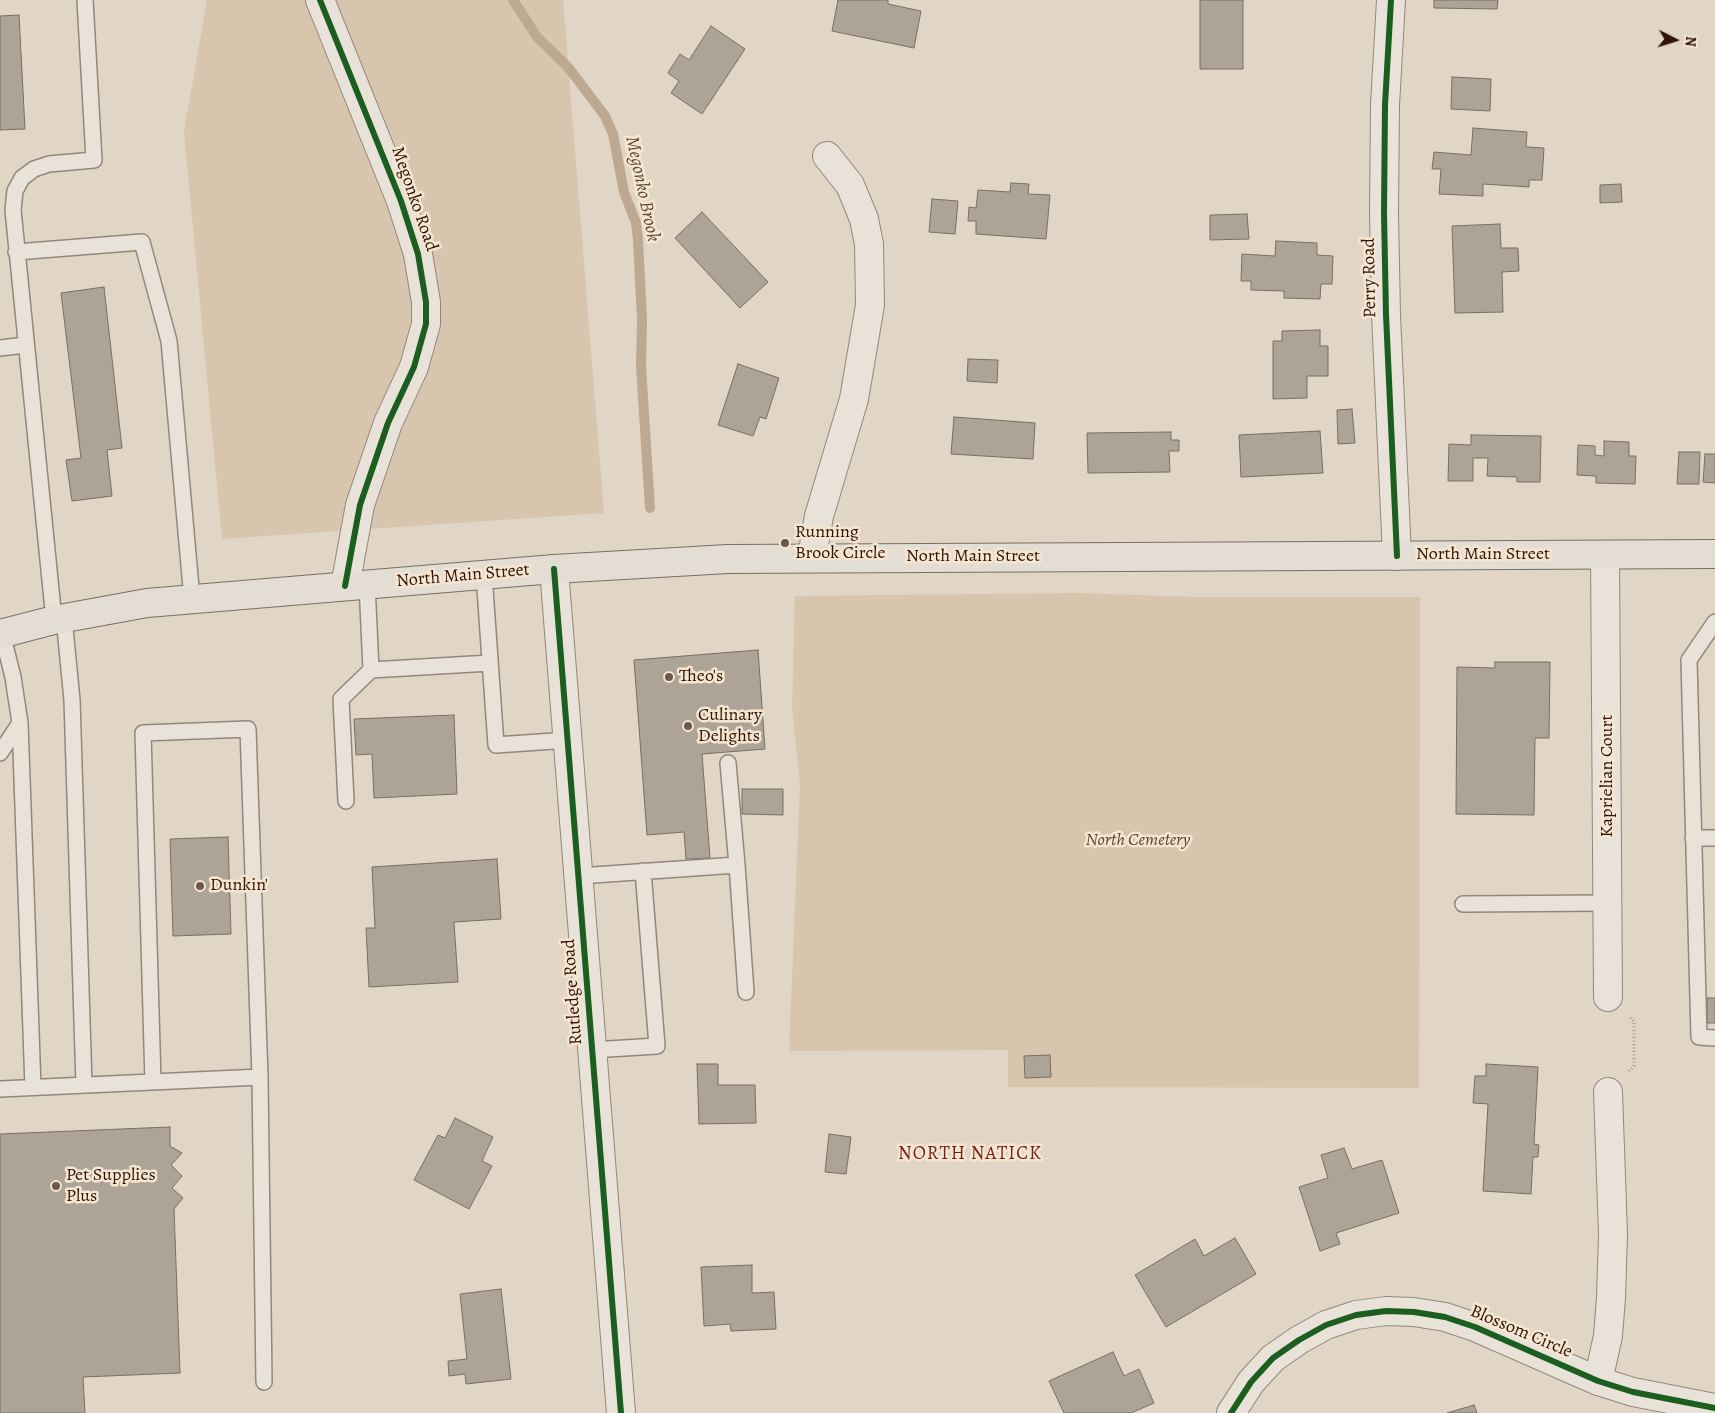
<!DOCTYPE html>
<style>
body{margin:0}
#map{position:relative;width:1715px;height:1413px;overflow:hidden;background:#e1d6c5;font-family:Alegreya,serif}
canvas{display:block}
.north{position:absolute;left:1650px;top:15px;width:50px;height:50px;-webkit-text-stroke:4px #f4e6d1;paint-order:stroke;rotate:95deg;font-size:14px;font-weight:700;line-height:20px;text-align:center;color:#2f1307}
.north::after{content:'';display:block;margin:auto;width:18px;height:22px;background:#2f1307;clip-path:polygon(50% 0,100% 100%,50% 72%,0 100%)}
</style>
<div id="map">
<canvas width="1715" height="1413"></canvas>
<div class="north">N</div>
</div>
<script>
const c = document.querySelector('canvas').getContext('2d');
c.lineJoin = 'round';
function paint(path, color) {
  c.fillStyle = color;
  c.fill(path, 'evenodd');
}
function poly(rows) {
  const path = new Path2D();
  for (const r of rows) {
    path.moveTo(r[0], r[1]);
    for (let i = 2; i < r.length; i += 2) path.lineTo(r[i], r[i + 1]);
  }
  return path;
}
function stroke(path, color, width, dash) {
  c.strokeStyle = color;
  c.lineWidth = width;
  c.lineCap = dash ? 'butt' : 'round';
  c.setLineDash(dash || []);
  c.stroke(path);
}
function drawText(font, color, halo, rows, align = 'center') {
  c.font = font + ' Alegreya,serif';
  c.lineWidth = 5;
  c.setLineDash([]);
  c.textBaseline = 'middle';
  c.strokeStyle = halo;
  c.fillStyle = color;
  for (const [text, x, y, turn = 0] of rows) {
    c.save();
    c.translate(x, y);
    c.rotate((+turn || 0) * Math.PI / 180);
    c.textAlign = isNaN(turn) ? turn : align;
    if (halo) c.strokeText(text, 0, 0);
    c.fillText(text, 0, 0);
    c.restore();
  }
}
paint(poly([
 [207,0,563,0,604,513,222,539,184,132],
 [1078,593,1196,597,1420,597,1419,1088,1008,1087,1008,1050,789,1051,800,785,792,707,795,596]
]), '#d7c5ad');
stroke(poly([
 [513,0,537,37,568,67,605,116,613,134,624,192,636,223,638,240,642,320,641,366,650,508]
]), '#bda892', 10);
const building = poly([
 [838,0,888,0,888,4,921,11,914,48,832,31,838,0],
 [1200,0,1243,0,1243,69,1200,69,1200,0],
 [1434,0,1498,0,1497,9,1434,8,1434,0],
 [19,15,25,129,0,130,0,16,19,15],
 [711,26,745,49,702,114,671,93,679,81,668,73,680,54,689,60,711,26],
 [1452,77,1491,79,1490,111,1451,109,1452,77],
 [1473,128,1527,132,1526,147,1544,148,1542,180,1529,180,1529,187,1483,184,1483,196,1439,194,1441,169,1432,169,1434,152,1471,155,1473,128],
 [1011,183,1029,184,1028,194,1050,195,1046,239,976,234,976,221,968,221,969,207,976,208,978,190,1010,192,1011,183],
 [1621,184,1622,202,1600,203,1600,185,1621,184],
 [932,199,958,201,955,234,929,232,932,199],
 [702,212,768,282,740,308,675,238,702,212],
 [1247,214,1249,239,1210,240,1210,215,1247,214],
 [1500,224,1501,248,1518,248,1519,271,1502,272,1503,312,1455,313,1452,226,1500,224],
 [1276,241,1317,243,1317,255,1333,256,1332,284,1321,284,1320,299,1284,298,1284,291,1251,290,1251,281,1241,281,1242,254,1275,256,1276,241],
 [104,287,122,448,107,450,112,496,72,501,66,460,81,458,61,293,104,287],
 [1320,330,1320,346,1328,346,1328,376,1307,376,1307,398,1273,399,1273,341,1282,341,1282,331,1320,330],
 [968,359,998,360,997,383,967,381,968,359],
 [738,364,779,378,766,419,760,417,753,436,718,425,738,364],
 [1352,409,1355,443,1338,444,1337,410,1352,409],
 [954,417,1035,423,1033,459,951,454,954,417],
 [1320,431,1323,473,1241,477,1239,435,1320,431],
 [1171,432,1171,440,1179,440,1179,451,1169,451,1170,472,1088,473,1087,433,1171,432],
 [1471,435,1541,436,1540,482,1517,482,1517,477,1487,476,1488,458,1473,458,1473,481,1448,481,1449,444,1471,445,1471,435],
 [1604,441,1629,442,1629,456,1636,456,1635,484,1596,483,1596,476,1577,475,1578,445,1595,446,1595,455,1604,456,1604,441],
 [1679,452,1700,452,1699,484,1677,484,1679,452],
 [1705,454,1715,454,1715,483,1703,482,1705,454],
 [758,650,765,749,702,754,710,858,686,859,684,832,647,835,634,660,758,650],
 [1495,662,1550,662,1549,738,1535,738,1534,815,1456,814,1457,667,1495,668,1495,662],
 [454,715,457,794,374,798,372,754,356,755,354,719,454,715],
 [742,789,783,789,783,815,742,814,742,789],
 [228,837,231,934,173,936,170,839,228,837],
 [497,859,501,919,454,922,458,982,369,987,366,928,375,928,372,867,497,859],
 [1707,998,1715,998,1715,1023,1707,1023,1707,998],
 [1050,1055,1051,1077,1025,1078,1024,1056,1050,1055],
 [697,1064,718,1064,718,1085,755,1085,756,1123,699,1124,697,1064],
 [1486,1064,1538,1067,1534,1144,1539,1145,1538,1157,1533,1157,1531,1194,1483,1191,1488,1104,1473,1103,1475,1076,1486,1076,1486,1064],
 [455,1118,493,1137,482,1161,492,1166,469,1209,414,1180,438,1135,445,1138,455,1118],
 [170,1127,170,1146,182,1153,171,1165,182,1176,172,1188,183,1198,174,1209,180,1373,83,1377,85,1413,0,1413,0,1134,170,1127],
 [829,1134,851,1137,846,1174,825,1172,829,1134],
 [1344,1148,1352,1169,1382,1160,1399,1213,1336,1233,1340,1244,1320,1251,1299,1187,1328,1178,1321,1155,1344,1148],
 [1235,1238,1256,1274,1166,1327,1135,1275,1195,1239,1204,1256,1235,1238],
 [752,1265,752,1293,774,1292,776,1329,731,1331,730,1324,704,1326,701,1267,752,1265],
 [501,1289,511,1379,466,1384,465,1374,449,1376,448,1361,467,1359,460,1294,501,1289],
 [1113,1352,1124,1376,1139,1369,1154,1403,1131,1413,1064,1413,1049,1381,1113,1352],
 [1474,1405,1477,1413,1447,1413,1474,1405]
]);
paint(building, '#ada397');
stroke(building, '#786e64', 1);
const lane = poly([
 [16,252,142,242,169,341,192,599],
 [0,348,25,345],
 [484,575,496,745,568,740],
 [367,584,371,670,490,663],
 [64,618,72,700,84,1085],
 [54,620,13,210,15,191,22,178,34,169,49,164,94,160,85,0],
 [1715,622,1689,660,1699,1037,1715,1038],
 [2,633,13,677,20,723,33,1087],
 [0,753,20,723],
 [346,801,341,699,371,670],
 [1693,838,1715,838],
 [737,865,746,992],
 [579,876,737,865,728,763],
 [1463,904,1608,903],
 [592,1050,657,1046,643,871],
 [153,1082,143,733,248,729,260,1077,264,1382],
 [0,1089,260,1077]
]);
const street = poly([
 [320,0,401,201,418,254,426,302,426,324,414,367,388,423,360,505,345,586],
 [1391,0,1385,105,1384,213,1386,315,1397,556],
 [1605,555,1608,997],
 [812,557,819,516,854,399,870,305,869,244,864,219,850,185,827,156],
 [554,569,621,1413],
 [1598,1381,1608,1336,1611,1298,1613,1234,1608,1092],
 [1231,1413,1251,1382,1273,1358,1299,1340,1326,1325,1356,1315,1386,1311,1414,1312,1445,1317,1475,1327,1598,1381,1633,1392,1715,1408]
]);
const primary = poly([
 [0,634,54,620,147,603,554,569,728,559,1715,554]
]);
stroke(lane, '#92877c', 18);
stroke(street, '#92877c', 30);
stroke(primary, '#786e64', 30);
stroke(poly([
 [1629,1071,1634,1066,1634,1021,1630,1018]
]), '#a49c95', 3, [1, 2.5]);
stroke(lane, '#e8e2d9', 15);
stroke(street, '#e8e2d9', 28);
stroke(primary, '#e4ddd3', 28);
stroke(poly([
 [320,0,401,201,418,254,426,302,426,324,414,367,388,423,360,505,345,586],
 [1391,0,1385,105,1384,213,1386,315,1397,556],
 [554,569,621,1413],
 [1231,1413,1251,1382,1273,1358,1299,1340,1326,1325,1356,1315,1386,1311,1414,1312,1445,1317,1475,1327,1598,1381,1633,1392,1715,1408]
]), '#1b5e20', 6);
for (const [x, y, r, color] of [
 [785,543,5,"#6d574a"],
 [669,677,5,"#6d574a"],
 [688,726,5,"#6d574a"],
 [200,886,5,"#6d574a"],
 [56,1186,5,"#6d574a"]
]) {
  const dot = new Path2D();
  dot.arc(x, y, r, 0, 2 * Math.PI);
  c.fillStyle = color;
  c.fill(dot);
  stroke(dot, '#f4e6d1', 2);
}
drawText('18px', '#2f1307', '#f4e6d1', [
 ["Megonko Road",414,199,71],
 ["Perry Road",1370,278,-91],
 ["North Main Street",1483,555],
 ["North Main Street",973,557],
 ["North Main Street",463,576,-5],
 ["Kaprielian Court",1608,776,-90],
 ["Rutledge Road",573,992,-94],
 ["Blossom Circle",1521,1332,23]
]);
drawText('18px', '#2f1307', '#f4e6d1', [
 ["Running",795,533],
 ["Brook Circle",795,554],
 ["Theo's",679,677],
 ["Culinary",698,716],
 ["Delights",698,737],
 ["Dunkin'",210,886],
 ["Pet Supplies",66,1176],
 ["Plus",66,1197]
], 'left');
drawText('italic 18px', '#5f4433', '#f4e6d1', [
 ["North Cemetery",1138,841]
]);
drawText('italic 19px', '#614736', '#f4e6d1', [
 ["Megonko Brook",642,189,78]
]);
c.letterSpacing = '1px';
drawText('19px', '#7a1f14', '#f4e6d1', [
 ["NORTH NATICK",970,1154]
]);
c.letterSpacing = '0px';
</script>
